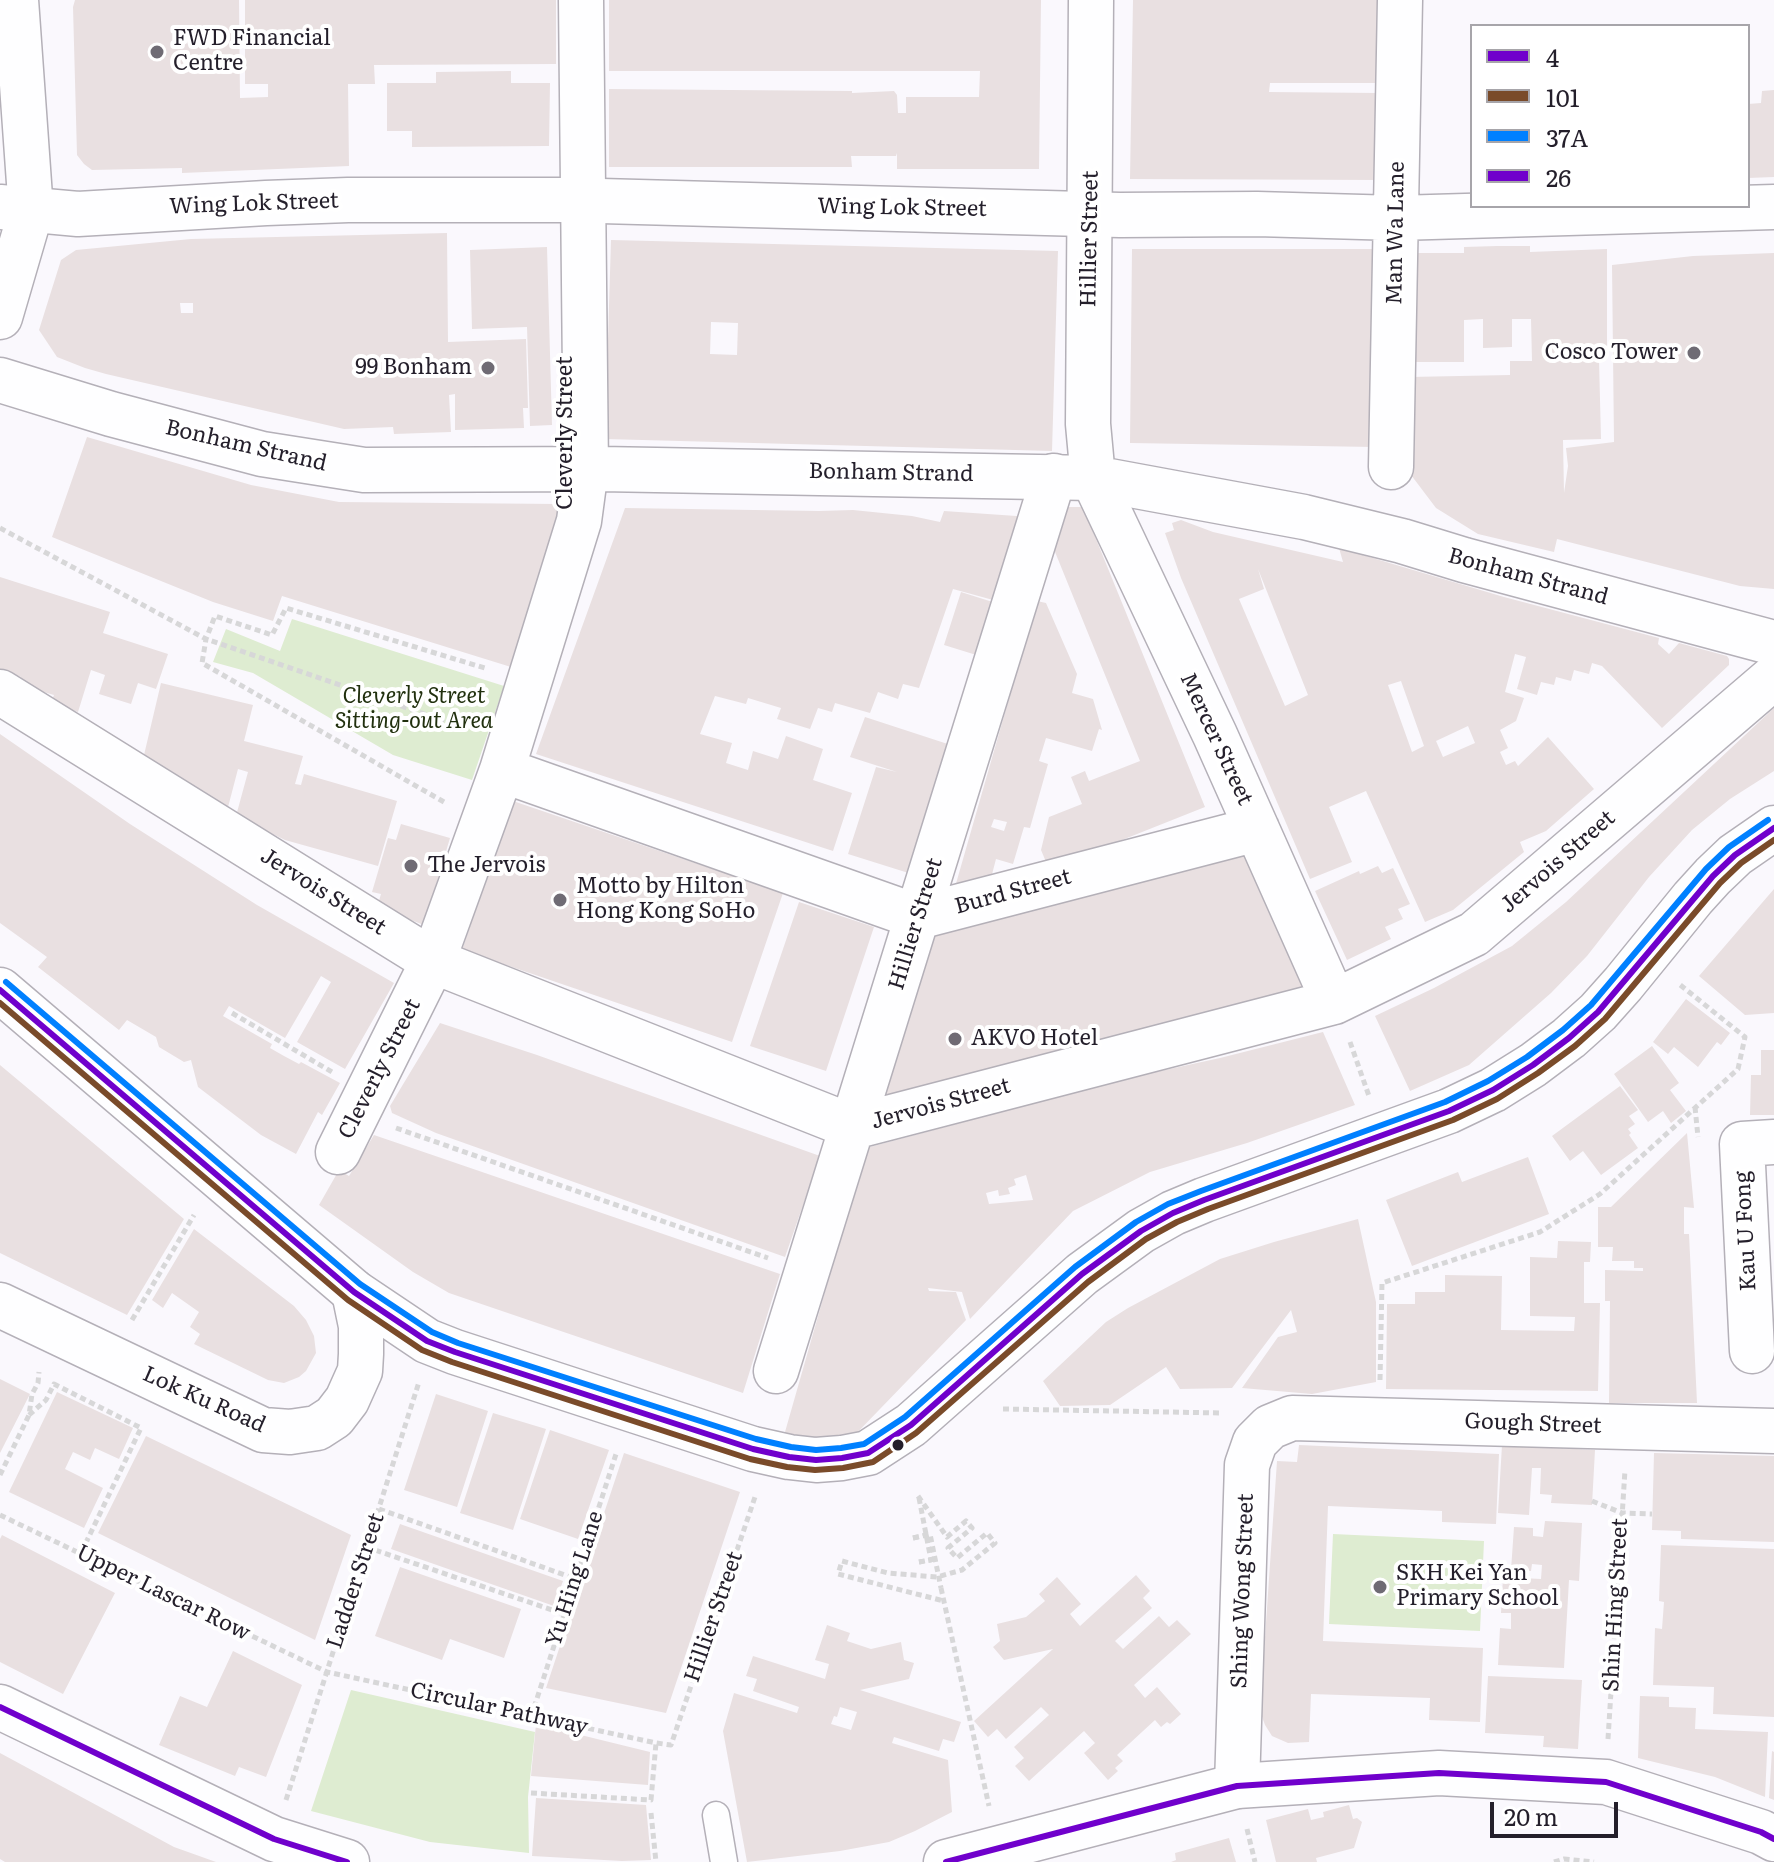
<!DOCTYPE html>
<style>
body{margin:0}
#map{position:relative;width:1774px;height:1862px;overflow:hidden;background:#faf8fd;font-family:Literata,serif}
canvas{display:block}
.legend{position:absolute;left:1470px;top:24px;width:280px;height:184px;box-sizing:border-box;background:#fff;border:2px solid #a7a5aa;margin:0;padding:10px 14px;list-style:none;font-size:24px;color:#241f2b}
.legend li{display:flex;align-items:center;gap:16px;height:40px}
.legend b{width:40px;border:2px solid #a7a5aa}
.scale{position:absolute;left:1490px;top:1802px;width:128px;height:36px;box-sizing:border-box;border:4px solid #241f2b;border-top:0;padding-left:10px;font-size:24px;line-height:28px;white-space:nowrap;color:#241f2b;-webkit-text-stroke:6px #fff;paint-order:stroke}
</style>
<div id="map">
<canvas width="1774" height="1862"></canvas>
<ul class="legend">
<li><b style="height:10px;background:#7000cc"></b>4</li>
<li><b style="height:10px;background:#7a4b2a"></b>101</li>
<li><b style="height:10px;background:#0080ff"></b>37A</li>
<li><b style="height:10px;background:#7000cc"></b>26</li>
</ul>
<div class="scale">20 m</div>
</div>
<script>
const c = document.querySelector('canvas').getContext('2d');
c.lineJoin = 'round';
function paint(path, color) {
  c.fillStyle = color;
  c.fill(path, 'evenodd');
}
function poly(rows) {
  const path = new Path2D();
  for (const r of rows) {
    path.moveTo(r[0], r[1]);
    for (let i = 2; i < r.length; i += 2) path.lineTo(r[i], r[i + 1]);
  }
  return path;
}
function stroke(path, color, width, dash) {
  c.strokeStyle = color;
  c.lineWidth = width;
  c.lineCap = dash ? 'butt' : 'round';
  c.setLineDash(dash || []);
  c.stroke(path);
}
function drawText(font, color, halo, rows, align = 'center') {
  c.font = font + ' Literata,serif';
  c.lineWidth = 8;
  c.setLineDash([]);
  c.textBaseline = 'middle';
  c.strokeStyle = halo;
  c.fillStyle = color;
  for (const [text, x, y, turn = 0] of rows) {
    c.save();
    c.translate(x, y);
    c.rotate((+turn || 0) * Math.PI / 180);
    c.textAlign = isNaN(turn) ? turn : align;
    if (halo) c.strokeText(text, 0, 0);
    c.fillText(text, 0, 0);
    c.restore();
  }
}
paint(poly([
 [292,619,504,686,472,780,393,755,253,673,213,662,226,629,280,651],
 [1333,1534,1484,1541,1480,1631,1329,1624],
 [351,1690,535,1732,528,1797,529,1853,430,1842,311,1811]
]), '#deecd1');
paint(poly([
 [75,0,239,0,240,98,268,97,268,84,245,84,245,0,556,0,556,64,374,65,375,84,348,84,349,166,182,173,182,168,92,170,84,164,77,155,73,7],
 [609,0,1041,0,1039,169,897,169,897,153,896,156,851,156,852,167,609,167,609,89,852,91,852,93,894,91,897,95,898,113,906,113,906,97,979,97,980,71,609,71],
 [1133,0,1380,0,1379,83,1270,83,1269,92,1379,93,1382,180,1130,179],
 [511,71,511,83,550,83,549,146,412,147,412,131,387,131,387,83,436,83,436,72],
 [1774,90,1774,177,1748,178,1748,104,1761,103,1762,91],
 [447,233,448,342,526,339,528,408,523,408,524,428,455,430,455,394,449,395,451,432,394,434,393,427,344,429,106,374,85,368,57,357,39,330,61,260,76,250,191,239],
 [180,303,193,303,193,313,181,313],
 [611,240,1058,251,1052,451,605,439],
 [711,322,738,323,737,355,710,354],
 [1497,246,1530,246,1530,252,1607,249,1607,360,1599,360,1601,439,1563,440,1564,493,1568,466,1566,448,1614,442,1612,265,1693,256,1774,253,1774,589,1740,586,1557,539,1554,552,1478,534,1436,508,1408,471,1409,377,1510,375,1510,361,1532,361,1531,319,1512,319,1512,347,1483,348,1483,319,1464,320,1464,362,1411,362,1411,253,1464,253,1464,247],
 [547,247,552,425,530,426,527,327,472,329,470,250],
 [1132,249,1376,249,1374,447,1130,443],
 [87,437,251,485,339,502,558,504,563,514,511,667,282,596,273,621,213,602,52,537],
 [1063,507,1083,507,1205,807,1049,869,1041,850,1049,817,1082,804,1071,777,1085,771,1089,781,1140,761,1053,547],
 [625,508,819,511,853,510,912,516,940,522,944,511,1031,517,1004,603,953,589,919,688,903,684,898,699,878,692,870,713,835,703,832,712,818,708,810,729,777,719,781,708,748,698,746,704,715,696,700,734,732,743,726,763,748,770,753,751,778,759,786,736,823,749,813,780,852,793,833,851,536,754],
 [1181,520,1213,532,1343,562,1339,548,1504,597,1659,638,1658,644,1669,654,1679,643,1727,656,1729,659,1729,665,1662,728,1602,666,1592,663,1589,674,1574,670,1571,681,1556,677,1554,685,1541,682,1537,695,1517,689,1526,657,1515,654,1505,692,1524,698,1516,721,1500,730,1508,748,1500,752,1506,765,1515,761,1518,766,1548,737,1594,789,1546,831,1520,842,1524,852,1453,910,1425,922,1366,791,1329,807,1352,862,1310,879,1181,578,1165,533,1174,530,1172,523],
 [1258,569,1308,695,1285,706,1239,599,1264,589],
 [1401,681,1424,746,1412,752,1388,685],
 [1468,726,1475,743,1443,757,1436,741],
 [0,577,110,612,103,633,168,654,156,689,138,683,131,704,99,694,105,675,91,670,78,712,51,703,54,695,19,685,21,677,0,670],
 [961,592,1002,605,986,658,944,645],
 [1037,601,1046,603,1077,674,1072,693,1093,699,1102,730,1099,729,1092,751,1046,738,1039,761,1048,764,1030,828,1024,827,1013,864,996,859,990,882,953,894],
 [994,819,1007,822,1004,831,991,827],
 [161,683,253,705,244,741,303,756,295,784,301,785,304,774,397,801,378,866,285,840,236,816,248,772,238,769,227,811,144,755],
 [1774,708,1774,771,1730,799,1692,830,1649,877,1587,956,1551,993,1469,1065,1410,1091,1375,1016,1434,988,1512,946,1566,902],
 [865,717,960,748,918,876,848,854,876,767,897,772,850,757],
 [0,734,130,824,257,905,394,983,345,1069,297,1042,331,982,321,976,285,1038,229,1006,223,1016,272,1044,270,1048,284,1056,299,1064,301,1062,340,1083,322,1115,318,1112,296,1154,261,1135,198,1087,191,1060,184,1062,159,1047,156,1037,127,1020,119,1030,38,967,47,957,0,923],
 [513,801,783,893,732,1042,462,950],
 [401,824,450,838,424,925,377,907,381,894,372,892,388,838,396,840],
 [1248,847,1310,994,876,1104,932,928],
 [1378,866,1382,873,1393,868,1410,904,1398,909,1403,919,1385,927,1391,939,1347,960,1315,891,1359,871,1360,874],
 [1774,889,1774,1013,1745,1015,1699,976],
 [799,902,874,927,826,1071,750,1046],
 [1686,999,1730,1033,1721,1045,1717,1042,1698,1067,1674,1047,1668,1054,1653,1042],
 [440,1023,537,1055,820,1156,785,1257,436,1133,392,1113,390,1106],
 [1323,1032,1355,1105,1247,1143,1150,1172,1073,1211,970,1319,962,1292,928,1288,929,1291,956,1292,966,1320,851,1439,783,1439,866,1148,1133,1077,1220,1058],
 [1026,1175,1033,1200,989,1204,986,1193,998,1190,999,1196,1010,1194,1008,1188,1016,1185,1014,1179],
 [1652,1046,1679,1083,1670,1090,1686,1111,1671,1123,1663,1111,1648,1122,1614,1074],
 [1761,1050,1774,1050,1774,1115,1750,1115,1751,1075,1761,1075],
 [0,1065,184,1219,127,1315,0,1253],
 [1620,1086,1638,1110,1629,1116,1635,1124,1628,1129,1631,1133,1629,1135,1638,1148,1601,1175,1583,1151,1570,1161,1552,1136],
 [1687,1133,1694,1208,1684,1207,1684,1234,1689,1234,1697,1403,1609,1403,1610,1301,1605,1301,1605,1270,1643,1271,1643,1268,1634,1268,1634,1261,1612,1261,1613,1247,1598,1247,1598,1207,1611,1207],
 [374,1135,780,1274,743,1393,449,1293,413,1272,319,1205,339,1170,349,1176],
 [1528,1157,1549,1214,1412,1266,1386,1200,1458,1172,1462,1182],
 [1358,1219,1376,1302,1376,1382,1312,1394,1242,1388,1278,1337,1297,1332,1291,1310,1232,1388,1180,1389,1166,1367,1110,1405,1060,1406,1043,1381,1106,1322,1128,1308,1220,1259,1274,1242],
 [194,1229,294,1306,306,1320,314,1336,316,1353,306,1371,299,1377,284,1383,268,1380,194,1344,200,1334,190,1327,199,1312,172,1293,163,1308,152,1300],
 [1558,1241,1591,1242,1590,1262,1584,1262,1584,1303,1600,1303,1598,1391,1386,1389,1387,1304,1415,1304,1415,1292,1445,1292,1445,1275,1502,1276,1501,1330,1574,1331,1575,1317,1530,1316,1530,1257,1557,1258],
 [0,1379,30,1394,0,1453],
 [57,1392,133,1428,119,1459,95,1448,90,1460,73,1452,65,1469,103,1488,84,1528,9,1492],
 [436,1394,488,1411,457,1507,404,1490],
 [493,1413,546,1429,513,1530,460,1513],
 [550,1430,609,1450,578,1539,520,1519],
 [146,1436,351,1535,315,1640,98,1533],
 [1299,1445,1499,1454,1496,1524,1442,1522,1442,1511,1328,1506,1323,1641,1483,1648,1480,1722,1429,1720,1430,1698,1311,1694,1309,1742,1288,1743,1272,1736,1265,1725,1260,1711,1277,1461,1297,1462],
 [1502,1445,1595,1450,1592,1505,1551,1503,1552,1495,1540,1494,1541,1468,1532,1468,1529,1515,1498,1513],
 [624,1453,740,1492,666,1713,546,1688],
 [1654,1453,1774,1456,1774,1542,1681,1539,1681,1531,1652,1530],
 [1545,1521,1582,1523,1579,1581,1569,1580,1564,1668,1498,1665,1500,1628,1511,1629,1511,1613,1501,1613,1503,1577,1541,1579,1542,1565,1532,1564,1531,1571,1511,1570,1514,1527,1533,1528,1533,1536,1543,1537],
 [400,1524,563,1581,554,1606,391,1549],
 [2,1535,115,1593,63,1694,0,1662,0,1539],
 [1661,1545,1774,1549,1774,1717,1713,1714,1714,1687,1653,1685,1655,1628,1662,1629,1664,1602,1659,1601],
 [400,1567,521,1609,504,1658,450,1639,442,1660,375,1636],
 [1136,1575,1150,1591,1143,1598,1152,1608,1115,1641,1123,1649,1159,1616,1169,1627,1177,1620,1191,1634,1134,1685,1145,1698,1157,1687,1181,1714,1170,1724,1167,1722,1161,1727,1155,1720,1117,1755,1123,1761,1115,1768,1118,1771,1108,1780,1084,1753,1095,1743,1084,1731,1029,1781,1015,1766,1024,1758,1014,1747,1049,1715,1041,1707,1006,1739,997,1729,988,1737,974,1721,1053,1649,1004,1660,993,1647,1000,1641,997,1624,1026,1617,1045,1601,1039,1594,1057,1577,1081,1604,1070,1614,1080,1626],
 [827,1625,850,1633,847,1641,871,1649,901,1642,904,1660,914,1663,909,1679,860,1690,961,1722,954,1742,943,1739,939,1751,894,1737,892,1743,948,1760,952,1812,915,1831,889,1842,840,1851,747,1862,723,1731,734,1693,797,1713,799,1707,753,1691,757,1679,746,1676,753,1656,825,1679,829,1664,815,1660],
 [840,1707,857,1712,851,1730,831,1724,834,1716,837,1717],
 [233,1651,302,1685,266,1777,239,1767,235,1776,159,1745,180,1696,207,1707],
 [1488,1676,1582,1680,1578,1749,1543,1747,1544,1736,1485,1733],
 [1640,1696,1669,1697,1669,1707,1696,1708,1695,1729,1768,1732,1765,1797,1715,1777,1638,1758],
 [536,1724,650,1752,648,1785,531,1776],
 [1772,1751,1774,1752,1774,1800,1769,1798],
 [0,1753,174,1847,216,1862,5,1862,0,1859],
 [536,1798,646,1805,651,1860,622,1861,532,1856],
 [1349,1805,1353,1819,1357,1818,1362,1822,1354,1848,1316,1858,1317,1862,1276,1862,1266,1820,1308,1809,1311,1820,1324,1817,1323,1812],
 [1229,1838,1236,1862,1171,1862,1176,1860,1175,1853]
]), '#e9e0e1');
const lane = poly([
 [716,1815,724,1862]
]);
const street = poly([
 [0,207,78,214,266,203,348,200,564,200,1120,215,1257,214,1397,218,1774,207],
 [1391,467,1400,0],
 [1093,478,1215,735,1334,1002],
 [0,692,433,961,853,1127,1334,1002,1474,934,1774,677],
 [502,770,918,917,1257,829],
 [338,1152,433,961,502,770,579,521,586,469],
 [0,1305,263,1430,290,1432,317,1428,334,1417,347,1400,360,1371,361,1354,361,1326,354,1292],
 [1752,1351,1742,1144,1774,1142],
 [776,1371,1054,476],
 [1237,1786,1247,1465,1255,1442,1270,1427,1292,1418,1774,1431]
]);
const secondary = poly([
 [581,0,586,469],
 [1091,0,1088,424,1093,478],
 [0,317,31,211,16,0],
 [0,380,111,414,262,454,364,470,601,469,1093,478,1304,517,1402,541,1464,560,1774,643],
 [0,990,354,1292,427,1341,455,1352,753,1449,789,1457,816,1460,842,1458,868,1453,911,1425,1082,1274,1141,1231,1173,1213,1204,1200,1449,1111,1493,1090,1533,1065,1569,1038,1598,1012,1623,984,1693,898,1713,876,1735,855,1774,828],
 [0,1707,274,1839,347,1862],
 [946,1862,1237,1786,1439,1773,1606,1782,1761,1832,1774,1839]
]);
stroke(lane, '#b4b0b8', 29);
stroke(street, '#b4b0b8', 47);
stroke(secondary, '#b4b0b8', 47);
stroke(poly([
 [0,528,206,639,468,729],
 [444,802,202,663,206,639,215,616,272,635,286,608,488,669],
 [232,1013,332,1072],
 [1350,1042,1369,1096],
 [1695,1107,1698,1137],
 [396,1128,768,1258],
 [132,1320,194,1215],
 [1380,1380,1382,1283,1540,1232,1600,1194,1738,1069,1745,1037,1679,984],
 [1003,1409,1222,1413],
 [29,1415,46,1400,54,1384,141,1428,81,1553],
 [0,1475,29,1415,32,1394,38,1383,39,1372],
 [918,1496,947,1537,966,1521,972,1528,948,1548,957,1558,987,1533,995,1543,962,1570,937,1577,888,1573,842,1561,838,1574,944,1601],
 [919,1498,931,1560,919,1562],
 [1592,1501,1622,1513,1652,1514],
 [379,1509,576,1579],
 [0,1515,327,1672,656,1743,671,1745,756,1494],
 [913,1538,927,1535],
 [366,1547,564,1614],
 [941,1588,989,1806],
 [531,1717,617,1451],
 [1608,1739,1625,1470],
 [531,1793,651,1800,656,1743],
 [286,1800,419,1382],
 [651,1813,656,1862],
 [1247,1829,1255,1862],
 [1554,1862,1564,1859,1594,1862]
]), '#d7d7d8', 5, [6, 4]);
stroke(lane, '#fefeff', 26);
stroke(street, '#fefeff', 44);
stroke(secondary, '#fefeff', 44);
stroke(poly([
 [913,1538,930,1534,941,1588],
 [919,1562,935,1559]
]), '#d7d7d8', 5, [6, 4]);
stroke(poly([
 [0,990,354,1292,427,1341,455,1352,753,1449,789,1457,816,1460,842,1458,868,1453,911,1425,1082,1274,1141,1231,1173,1213,1204,1200,1449,1111,1493,1090,1533,1065,1569,1038,1598,1012,1713,876,1735,855,1774,828]
]), '#7000cc', 6);
stroke(poly([
 [0,1003,348,1300,422,1350,452,1362,750,1459,787,1467,815,1470,843,1468,873,1462,916,1433,1088,1282,1146,1239,1177,1222,1208,1209,1453,1120,1497,1099,1538,1073,1575,1046,1605,1019,1720,883,1741,863,1774,840]
]), '#7a4b2a', 6);
stroke(poly([
 [6,982,360,1284,432,1332,458,1343,756,1439,791,1447,816,1450,841,1448,864,1444,905,1417,1075,1267,1136,1222,1168,1204,1201,1191,1445,1102,1488,1081,1527,1057,1563,1030,1591,1005,1706,869,1729,847,1768,820]
]), '#0080ff', 6);
stroke(poly([
 [0,1707,274,1839,347,1862],
 [946,1862,1237,1786,1439,1773,1606,1782,1761,1832,1774,1839]
]), '#7000cc', 6);
for (const [x, y, r, color] of [
 [157,52,8,"#6f6b74"],
 [1694,353,8,"#6f6b74"],
 [488,368,8,"#6f6b74"],
 [411,866,8,"#6f6b74"],
 [560,900,8,"#6f6b74"],
 [955,1039,8,"#6f6b74"],
 [898,1445,7,"#241f2b"],
 [1380,1587,8,"#6f6b74"]
]) {
  const dot = new Path2D();
  dot.arc(x, y, r, 0, 2 * Math.PI);
  c.fillStyle = color;
  c.fill(dot);
  stroke(dot, '#fff', 3);
}
drawText('22px', '#241f2b', '#fff', [
 ["FWD Financial",173,39],
 ["Centre",173,64],
 ["Cosco Tower",1678,353,"right"],
 ["99 Bonham",472,368,"right"],
 ["The Jervois",427,866],
 ["Motto by Hilton",576,887],
 ["Hong Kong SoHo",576,912],
 ["AKVO Hotel",971,1039],
 ["SKH Kei Yan",1396,1574],
 ["Primary School",1396,1599]
], 'left');
drawText('22px', '#241f2b', '#fff', [
 ["Wing Lok Street",254,204,-2],
 ["Wing Lok Street",902,208,1],
 ["Man Wa Lane",1396,233,-89],
 ["Hillier Street",1090,239,-89],
 ["Cleverly Street",566,433,-90],
 ["Bonham Strand",246,446,13],
 ["Bonham Strand",891,473,1],
 ["Bonham Strand",1528,577,15],
 ["Mercer Street",1216,739,65],
 ["Jervois Street",1558,862,-41],
 ["Jervois Street",323,892,32],
 ["Burd Street",1013,892,-15],
 ["Hillier Street",916,924,-73],
 ["Cleverly Street",380,1069,-63],
 ["Jervois Street",941,1104,-15],
 ["Kau U Fong",1746,1231,-93],
 ["Lok Ku Road",204,1400,24],
 ["Gough Street",1533,1424,2],
 ["Yu Hing Lane",575,1579,-72],
 ["Ladder Street",356,1581,-72],
 ["Shing Wong Street",1243,1591,-88],
 ["Upper Lascar Row",163,1593,26],
 ["Shin Hing Street",1616,1605,-87],
 ["Hillier Street",714,1617,-71],
 ["Circular Pathway",499,1709,12]
]);
drawText('italic 22px', '#21300e', '#fff', [
 ["Cleverly Street",414,697],
 ["Sitting-out Area",414,722]
]);
</script>
